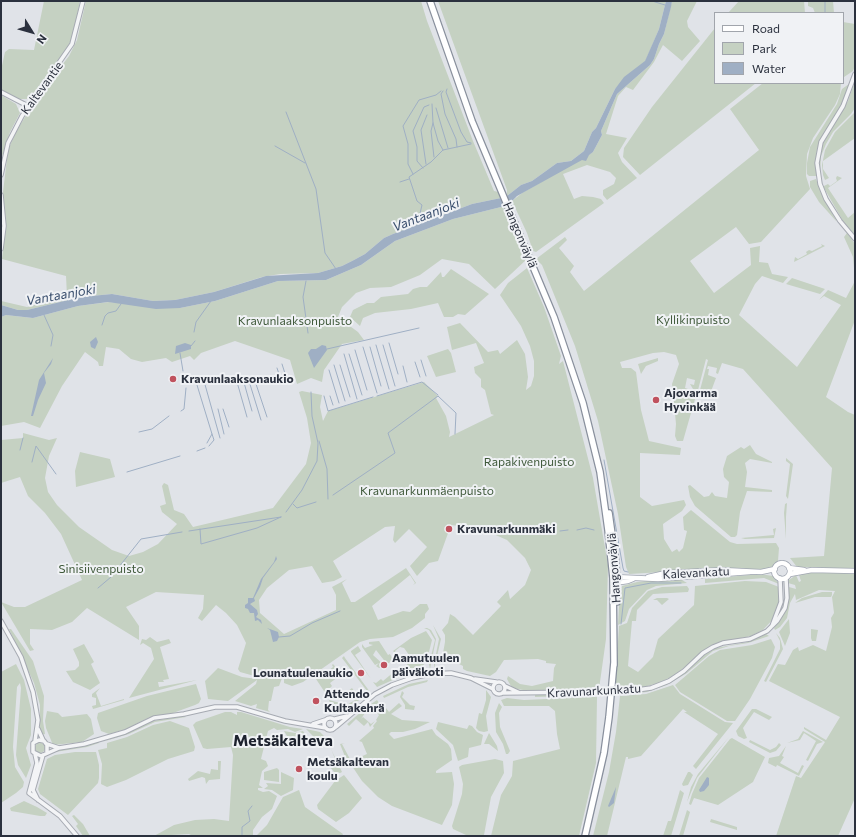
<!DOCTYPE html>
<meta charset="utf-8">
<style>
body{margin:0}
#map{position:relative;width:856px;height:837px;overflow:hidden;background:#e0e3e8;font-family:Commissioner,sans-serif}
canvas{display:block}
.frame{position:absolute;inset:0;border:2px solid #2b313e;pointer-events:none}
.legend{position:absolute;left:714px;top:12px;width:130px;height:72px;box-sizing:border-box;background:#f0f2f5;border:1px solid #a1a5ac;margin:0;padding:5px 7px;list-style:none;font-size:12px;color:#2b313e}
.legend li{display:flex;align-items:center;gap:8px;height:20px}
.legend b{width:20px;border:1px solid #a1a5ac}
.north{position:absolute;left:12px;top:12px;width:40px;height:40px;-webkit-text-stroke:3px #f0f2f5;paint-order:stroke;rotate:127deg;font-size:11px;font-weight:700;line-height:16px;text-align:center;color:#2b313e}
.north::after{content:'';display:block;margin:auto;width:14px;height:18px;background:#2b313e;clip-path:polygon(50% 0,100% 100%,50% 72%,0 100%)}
</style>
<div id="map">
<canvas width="856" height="837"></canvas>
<div class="frame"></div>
<ul class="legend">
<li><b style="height:5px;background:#fff"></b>Road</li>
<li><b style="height:11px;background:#c5d1c2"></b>Park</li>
<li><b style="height:11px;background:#9fafc4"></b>Water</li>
</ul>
<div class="north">N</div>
</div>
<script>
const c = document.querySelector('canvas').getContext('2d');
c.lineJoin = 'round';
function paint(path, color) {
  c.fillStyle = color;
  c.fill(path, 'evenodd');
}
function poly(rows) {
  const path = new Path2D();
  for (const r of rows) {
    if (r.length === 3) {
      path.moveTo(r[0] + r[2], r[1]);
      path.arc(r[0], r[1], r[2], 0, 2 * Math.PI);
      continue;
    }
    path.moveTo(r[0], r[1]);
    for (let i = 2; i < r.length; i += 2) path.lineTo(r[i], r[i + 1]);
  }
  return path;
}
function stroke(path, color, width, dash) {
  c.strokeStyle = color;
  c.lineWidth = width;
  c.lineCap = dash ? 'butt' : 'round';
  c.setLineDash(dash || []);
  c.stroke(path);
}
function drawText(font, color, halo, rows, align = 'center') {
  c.font = font + ' Commissioner,sans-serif';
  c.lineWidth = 4;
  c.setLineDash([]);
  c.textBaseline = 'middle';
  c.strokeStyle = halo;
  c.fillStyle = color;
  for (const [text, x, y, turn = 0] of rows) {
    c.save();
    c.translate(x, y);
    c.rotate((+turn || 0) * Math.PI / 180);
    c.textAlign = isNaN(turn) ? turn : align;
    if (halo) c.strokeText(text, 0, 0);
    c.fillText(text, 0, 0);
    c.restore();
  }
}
paint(poly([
 [44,1,80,1,73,36,65,52,29,99,19,99,1,90,1,70,5,52,9,49,34,50],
 [86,1,421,1,427,21,473,141,494,191,499,192,501,198,472,204,393,234,384,238,365,254,354,260,342,266,318,273,280,274,262,277,214,292,175,300,153,301,112,294,81,297,27,310,18,310,1,305,1,301,27,307,67,296,66,276,2,259,6,224,3,192,8,150,16,132,34,102,69,56,77,40],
 [438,1,666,1,659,29,645,62,615,89,596,128,592,132,584,151,571,161,557,163,532,181,521,185,507,196,507,190],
 [672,1,697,1,687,21,688,27,700,41,682,61,663,45,654,62,633,90,626,87,618,96,606,134,627,138,618,153,622,162,637,178,607,200,603,195,603,190,614,184,616,178,610,172,587,165,563,174,574,199,582,196,593,197,601,199,604,203,536,252,533,251,527,233,512,201,522,193,593,152,602,135,601,131,617,94,650,65,654,59,659,44,664,34],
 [739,1,804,1,805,13,728,13],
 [808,1,833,1,834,13,815,13,813,8,808,6],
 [843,22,855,24,855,66,853,71,844,77],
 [715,28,715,83,756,83,640,175,623,157,624,148,652,107],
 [763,83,841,83,840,94,835,105,813,138,807,154,806,176,810,189,761,242,749,244,736,227,690,261,714,293,751,265,750,248,760,246,759,262,768,263,772,274,788,277,783,283,762,276,755,284,739,315,797,367,841,305,824,296,819,300,828,290,846,298,855,281,855,320,826,397,848,412,855,415,855,569,797,567,790,558,824,556,832,468,743,369,722,363,718,374,716,373,717,368,708,366,707,369,709,369,708,375,716,378,710,394,700,390,708,360,706,359,698,390,693,389,690,384,694,385,695,380,687,378,685,388,697,392,683,441,677,441,675,436,676,424,672,384,679,364,676,355,664,352,653,353,620,362,622,368,631,368,636,372,641,410,649,441,681,448,680,455,640,453,640,497,652,506,684,500,686,505,682,511,663,524,664,539,672,552,677,549,679,552,683,548,687,531,684,530,683,517,691,510,730,542,737,544,776,543,779,548,778,561,774,567,761,570,731,568,629,574,626,567,618,514,598,421,575,346,542,265,536,259,565,237,567,240,559,248,574,266,570,272,584,291,759,150,730,109],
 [849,84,844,100,820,140,816,155,816,176,809,176,807,174,807,163,810,147,837,104,842,89],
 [854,84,855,108,851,114,833,132,826,144,821,156,820,175,819,161,823,143,848,101],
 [1,95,16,104,20,113,10,132,1,160],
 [855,112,855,138,823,161,823,169,829,178,825,180,823,175,822,165,825,150,835,132],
 [837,176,842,178,828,188,848,218,855,212,855,236,843,221,824,188,824,186,828,184,830,186,837,181,836,178],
 [816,179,822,194,837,222,819,202,810,187,810,181],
 [505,206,525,259,527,259,495,289,469,264,442,259,420,275,391,287,370,288,356,293,342,307,336,322,338,326,343,321,358,332,364,340,342,344,324,370,322,382,311,378,297,384,290,360,235,341,201,353,194,360,190,356,172,362,166,358,142,362,131,359,119,349,106,347,103,366,99,366,98,362,85,352,62,386,40,428,24,422,1,426,1,317,6,315,33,318,78,306,109,302,180,308,215,301,278,281,326,280,361,265,395,241,453,219],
 [847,233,855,244,855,279,853,257,844,237],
 [821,244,825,246,794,262,795,257,798,259,807,254,806,252,809,250,812,251,822,246],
 [527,268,544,307,561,356,559,364,563,361,593,478,608,565,606,639,599,689,534,692,512,688,507,679,508,676,520,684,532,686,553,681,554,668,556,664,546,663,546,661,538,659,504,660,496,672,490,676,467,671,463,669,463,666,453,661,441,664,445,642,445,635,442,630,448,623,450,614,455,617,473,635,501,606,497,602,508,590,510,599,525,585,531,570,525,558,507,540,482,529,451,525,438,561,429,563,417,576,410,566,427,547,409,529,395,543,393,540,395,526,385,527,333,561,342,577,334,581,322,583,312,566,289,570,267,588,259,600,260,613,284,634,336,610,336,595,332,587,347,579,342,583,351,602,355,602,406,568,416,583,413,585,415,583,410,575,372,606,378,620,403,611,410,612,420,604,427,604,429,609,425,614,425,618,412,628,393,637,370,639,360,642,303,682,292,686,284,683,284,673,279,686,274,687,271,701,269,701,268,710,270,712,256,708,257,704,251,706,235,701,256,684,257,680,228,701,208,699,205,681,218,668,242,677,257,679,258,677,240,672,238,669,246,643,237,625,226,613,216,605,202,621,198,618,203,609,204,595,156,592,126,607,139,626,139,640,87,608,72,622,52,630,30,629,30,644,34,650,30,651,1,602,14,607,25,607,82,580,61,534,45,513,28,496,20,477,1,483,1,440,23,438,23,433,49,440,57,438,49,456,45,478,48,492,57,505,79,527,112,550,129,556,143,552,158,544,177,524,162,512,160,506,166,504,162,486,164,483,168,485,174,510,184,514,193,527,273,508,306,464,311,443,307,418,299,392,302,391,322,395,320,407,323,421,328,411,424,382,438,396,436,398,446,416,450,432,449,437,494,415,491,414,485,390,481,387,481,379,475,373,474,367,484,363,476,343,452,350,447,327,460,323,488,352,498,350,500,354,517,340,525,354,528,377,526,390,531,386,534,376,534,361,530,346,521,326,500,295,508,283],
 [451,269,489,294,465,315,458,314,453,317,444,317,438,303,411,309,375,313,363,318,360,326,350,317,353,310,367,303,374,303,381,297,408,294,413,289,420,287,427,287,441,272,442,277,444,277],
 [792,278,825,289,820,294,786,284],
 [448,349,451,353,456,372,436,377,427,356],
 [658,358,658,361,646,366,641,374,638,364],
 [750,445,756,454,772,462,772,463,750,459,745,463,747,472,745,487,772,490,772,492,747,491,740,512,737,535,735,537,731,537,695,506,690,497,688,486,690,485,704,497,709,496,712,492,715,496,727,498,729,482,724,477,723,469,727,456,741,447,744,449],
 [80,452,110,459,115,477,76,487,75,471],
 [786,458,793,464,788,499,786,496,790,464,786,461],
 [787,503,786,517,786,539,784,513,785,504],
 [776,528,774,538,745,539,741,538,774,535,773,529],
 [806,573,855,573,855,798,838,836,776,836,796,776,801,778,825,742,804,729,804,727,826,740,840,717,769,681,778,664,785,665,793,650,798,647,799,651,813,645,826,651,832,627,831,618,834,613,832,597,835,591,819,590,796,600,795,594,790,603,787,618,780,627,775,630,774,628,781,619,787,607,789,587,796,589,795,585,788,583,789,580,796,575,799,582,801,581,799,575],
 [760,574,773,576,779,584,764,578,705,583,705,579],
 [656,580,682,580,687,583,656,586,647,590,629,609,625,621,618,625,619,606,622,586,637,582],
 [745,581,766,582,779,587,780,603,774,618,763,630,751,636,721,642,709,647,675,675,659,683,639,688,615,689,619,626,627,623,632,608,648,591,662,587,687,586,689,589,688,592,653,594,637,610,636,621,632,621,628,666,638,672,653,657,658,639,694,605,695,586],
 [822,592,832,592,832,595,831,597,815,597,795,603,802,598],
 [657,598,667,598,669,599,662,605,657,600,653,600],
 [789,619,790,633,785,646,779,632],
 [433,625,441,639,434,669,434,664,439,639],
 [424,628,427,628,431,630,436,639,430,669,429,664,435,640,429,630],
 [9,629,11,629,33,661,44,696,43,721,45,734,41,735,40,731,40,705,34,683],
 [811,629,818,630,816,641,812,641,811,638],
 [426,631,432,640,427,660,420,670,405,674,404,668,412,659,404,648,400,647,395,651,396,654,393,651,411,638],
 [776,633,780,638,783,649,766,682,764,681,780,649,780,641],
 [766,634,769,636,748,643,729,646,713,651,687,673,667,685,647,692,628,694,650,690,674,680,688,671,704,655,716,648,748,642],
 [150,637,157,642,169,639,171,643,160,647,169,679,163,680,164,682,158,682,159,687,197,680,129,698,154,659,151,648,143,643,140,645,142,639,146,640],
 [771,639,775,647,772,658,750,699,735,721,727,721,680,692,675,685,709,656,720,650,752,645],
 [379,641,388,655,390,654,392,658,392,661,387,664,376,650,373,655,385,666,379,668,376,666,379,663,375,665,362,647,362,644,365,648,373,645,369,644,369,642],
 [84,644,94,662,91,664,100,683,90,690,73,682,66,671,75,670,79,666,79,662,73,649],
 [358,646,361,651,355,655,371,679,351,652,351,651],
 [344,656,345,658,370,692,367,691,342,658],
 [16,664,24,680,31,709,31,735,26,748,31,765,26,778,18,765,16,755,21,688,20,683,17,687,13,747,15,767,24,782,23,787,16,793,1,803,1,672],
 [333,664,342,674,330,683,332,686,327,691,326,694,316,679,320,674,322,676,333,667,332,665],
 [403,669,404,675,377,687,373,682,376,683,381,679,383,681,395,671,397,673],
 [428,680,427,682,408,687,384,698,383,696,409,684],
 [196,684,201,699,199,703,195,705,173,713,148,718,127,729,109,734,101,731,97,718,98,713,147,696],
 [673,685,680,694,725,722,733,723,696,769,693,766,718,734,684,712,687,712,683,709,641,756,628,759,628,757,626,757,607,836,593,836,609,772,616,732,620,696,646,694],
 [100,688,96,693,101,706,124,699,124,700,93,709,92,706,96,705,96,698,92,697,92,694],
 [352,688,359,698,362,698,341,713,333,712,329,700,340,703,341,707,345,706,355,700,350,691,347,692],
 [486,690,491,697,486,716,488,731,484,732,479,731,476,728,479,713,482,714,486,700],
 [402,691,404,693,402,697,410,705,415,706,414,710,405,709,405,705,400,697],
 [593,694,572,696,535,697,535,695],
 [591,697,597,697,596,763,579,836,491,836,501,795,512,776,513,761,560,749,557,734,555,711,549,706,504,706,501,700,507,698,524,700],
 [377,700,385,712,386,708,389,712,399,703,402,706,391,714,402,720,430,722,415,729,403,732,391,732,389,734,394,739,432,729,436,735,448,744,451,749,452,760,436,771,436,773,452,772,454,784,452,805,442,825,392,806,378,797,362,781,352,766,348,764,340,744,345,743,342,744,351,761,367,754,362,742,359,741,374,728,373,726,377,721,376,720,379,715,371,708,368,711,365,708],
 [499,703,502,707,499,713,500,727,510,751,508,754,506,754,503,744,496,732,495,713],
 [752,709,756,709,772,717,769,720,754,712,743,728,747,738,744,739,738,736,736,731],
 [47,711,58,713,62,717,87,714,91,719,94,734,82,742,53,745,46,728,45,721],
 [362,711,365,713,361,719,363,717,371,724,375,721,370,727,368,722,364,726,356,719,349,726,347,724],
 [225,712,231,712,237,715,237,712,241,712,290,727,303,729,295,732,288,729,277,730,274,728,268,731,261,759,266,761,268,766,262,771,259,785,263,788,258,788,258,790,263,792,269,791,277,796,272,809,262,817,253,830,253,836,193,836,189,834,154,836,174,825,195,820,214,819,229,821,233,755,231,747,207,749,203,748,193,725,196,722],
 [184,716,186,717,155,722,129,734,102,742,130,732,152,721],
 [170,721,189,728,195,747,194,751,168,759,126,780,107,787,101,784,102,764,98,750,107,748,107,743,127,737,153,725],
 [438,722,467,729,469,725,472,726,477,732,483,735,481,745,469,748,468,757,458,761,453,745,436,729],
 [306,729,320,732,326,738,315,738],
 [284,731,295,733,303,731,309,740,302,733,293,738,287,736],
 [803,731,823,742,817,744,808,761,806,760,816,741,804,733,800,740,787,743,798,739],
 [489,733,497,746,498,751,489,744,484,744],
 [729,737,697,778,687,802,691,787,698,774],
 [732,738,765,757,753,782,718,805,694,798,691,805,689,804,692,794,699,778,730,739],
 [750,740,770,750,776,747,779,743,781,745,776,751,770,753,749,742],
 [99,742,99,743,87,747,55,752,57,750],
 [40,748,5],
 [786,746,782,756,784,757,780,763,798,773,802,765,804,766,799,776,777,765,776,767,768,763,769,758,779,756],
 [331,749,342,772,340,773,334,772,331,768,338,766],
 [75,752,96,752,99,765,99,778,98,783,68,815,40,794,38,789,47,759,55,755],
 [495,759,503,761,504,773,491,797,484,835,466,835,453,829,452,826,462,794,463,784,459,767,462,765],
 [218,761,221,761,220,779,209,780,206,784,205,778,202,777,189,781,188,779,198,771,210,774,211,769,218,770],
 [277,768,279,770,279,782,264,780,264,772],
 [281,772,294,778,293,790,281,796,272,790,264,789,268,786,266,783,281,784],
 [688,772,690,772,693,775,688,785,683,786,682,784],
 [344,775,362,798,349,813,336,822,318,809,317,805,335,781],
 [299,790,305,807,343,834,342,836,256,836,267,825,283,797],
 [680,790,684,793,671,836,663,836,668,821,671,821],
 [24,801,37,807,47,813,45,816,40,816,11,811,10,808],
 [687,810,690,812,683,836,679,836],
 [74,815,83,824,90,836,83,836,76,826,78,824,72,816],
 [711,819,737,827,737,830,710,822]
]), '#c5d1c2');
paint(poly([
 [666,1,672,1,671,7,664,34,659,44,654,59,650,65,617,94,601,131,602,135,593,152,589,155,586,161,582,160,517,196,512,201,512,209,507,196,521,185,532,181,557,163,571,161,584,151,592,132,596,128,615,89,624,77,645,61,659,29],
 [501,198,505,206,453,219,395,241,361,265,326,280,278,281,215,301,180,308,156,309,108,302,78,306,33,318,6,315,1,317,1,305,18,310,27,310,81,297,112,294,153,301,175,300,214,292,266,276,318,273,342,266,354,260,365,254,384,238,393,234,472,204],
 [96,337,98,342,95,349,91,347,90,342],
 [185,343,191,345,191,349,175,354,176,346],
 [322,345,326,346,327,350,314,368,308,353,311,349,316,349],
 [53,358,51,364,44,373,46,383,38,400,33,416,31,416,39,380],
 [276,556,277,559,263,578,260,587,254,598,255,601,250,604,257,610,258,614,256,617,261,620,262,624,258,620,255,621,254,613,250,613,248,609,245,608,245,605,248,603,248,598,253,598,261,579,274,562],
 [267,628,278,632,279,637,277,641,273,642,270,630],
 [707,777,709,778,709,785,704,791,700,792,699,790],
 [616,787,614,803,609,807,608,806]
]), '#9fafc4');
stroke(poly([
 [652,1,665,5],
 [825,13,825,1],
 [447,89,446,92,461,132,467,142,471,143],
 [443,91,441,94,445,114,456,139,457,147],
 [432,104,433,123,438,141,443,150],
 [436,108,448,148],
 [286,112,316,189,325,253,336,269],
 [433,123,431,131,434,157],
 [275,146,305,163],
 [426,164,421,130,427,115],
 [423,168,417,161,417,147,413,131,424,107,429,105],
 [413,174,408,164,408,144,403,126,419,100,436,95,441,91],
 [400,182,409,179],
 [417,226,422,205,417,201,409,177,431,162,443,150,471,144],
 [306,281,303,297,308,333],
 [44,315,53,335,51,346],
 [102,325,105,316,108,313,116,311,121,304],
 [194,332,196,322,211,301],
 [389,343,398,374],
 [376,345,389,389],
 [383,345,395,386],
 [191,346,195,341],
 [363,347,377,393],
 [370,347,381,386],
 [327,349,419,328],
 [355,350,367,390],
 [180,353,183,371],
 [344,354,357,399],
 [349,354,362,395],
 [421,360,426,376],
 [415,362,420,377],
 [282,364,288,383],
 [334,365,345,401],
 [340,365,350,397],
 [403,366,407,382],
 [277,368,281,380],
 [329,370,339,403],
 [243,379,252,411],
 [204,381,220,438],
 [249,381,261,420],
 [237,382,247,417],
 [256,384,267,417],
 [197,385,212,434,207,443],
 [324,396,328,411,373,397],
 [330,396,333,405],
 [377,396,422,382,438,395],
 [218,409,224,434],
 [223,409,229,427],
 [181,411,184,409,186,388],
 [139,432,152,429,169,416],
 [319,441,327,469,328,499],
 [209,446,214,440,212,434],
 [20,450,23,438],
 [197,451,205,448],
 [604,460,623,568,624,571,628,572],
 [32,462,36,446,56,474],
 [127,472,180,456],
 [333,495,395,453,388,433,438,396,456,413,455,434],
 [293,504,297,508,316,502],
 [286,512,302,490,317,461,318,443,312,416,311,392],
 [200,529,201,544,257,528,281,517],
 [577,530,586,528,594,530],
 [189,531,281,517],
 [560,531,568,530],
 [98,588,111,577,141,539,182,532],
 [621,624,625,588,651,583,681,583],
 [279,637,290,636,312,623,340,611],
 [242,836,242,827,250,821,248,811,252,806]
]), '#9fafc4', 1);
const minor = poly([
 [855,74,843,106,821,142,817,163,820,184,826,199,840,221,855,239],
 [1,92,28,106],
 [1,175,8,143,22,116,72,44,83,1],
 [1,195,4,226,1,249],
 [1,621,21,657,33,692,38,720,35,741],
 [772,626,781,602,780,578],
 [475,679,496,682],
 [499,688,6],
 [505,686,520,693],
 [630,691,651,688,669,681,684,671,703,653,713,647,723,643,750,639,767,631,777,621,785,608,787,598,786,578],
 [502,693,591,692],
 [330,724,6],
 [335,719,347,716],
 [313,724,325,720],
 [336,727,375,694,392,685,412,678,430,674,451,673,471,678,493,689],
 [38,729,43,740],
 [47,744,59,748],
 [47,752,47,745,44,741,39,740,33,743,33,752,41,756,59,748,84,744,125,732,154,718,184,714,215,707,237,707,285,721,326,728],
 [35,754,37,763,29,793,60,816,77,836],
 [38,800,33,790,43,755]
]);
const major = poly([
 [782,571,8],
 [789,568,804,570],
 [790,574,812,570,855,571],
 [614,577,658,579,750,572],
 [648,577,666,573,722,570,761,572,775,569],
 [614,583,628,581,633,579]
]);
const highway = poly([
 [430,1,472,121,554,317,583,403,600,472,608,530,613,578,614,665],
 [609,513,616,563,617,602],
 [585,836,604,753,609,717,614,662]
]);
stroke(minor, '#a6aab2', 5.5);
stroke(major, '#a1a7b2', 6);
stroke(highway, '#89909d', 8);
stroke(minor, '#f3f4f6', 3.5);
stroke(major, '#fff', 4.5);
stroke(highway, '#fff', 5.5);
const minorBridge = poly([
 [591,692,630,691]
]);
stroke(minorBridge, '#a6aab2', 5.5, []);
stroke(minorBridge, '#f3f4f6', 3.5);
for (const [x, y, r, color] of [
 [173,379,4,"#c0525e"],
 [656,400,4,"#c0525e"],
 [449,529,4,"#c0525e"],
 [384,665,4,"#c0525e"],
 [361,673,4,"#c0525e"],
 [316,701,4,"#c0525e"],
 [299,769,4,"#c0525e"]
]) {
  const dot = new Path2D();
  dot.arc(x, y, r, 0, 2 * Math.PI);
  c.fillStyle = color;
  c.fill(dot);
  stroke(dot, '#f0f2f5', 1.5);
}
drawText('12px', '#2b313e', '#f0f2f5', [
 ["Kaltevantie",42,88,-54],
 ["Hangonväylä",520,235,67],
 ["Hangonväylä",614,568,-94],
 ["Kalevankatu",696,573,-3],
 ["Kravunarkunkatu",594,691,-3]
]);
drawText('12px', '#3e5839', '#f0f2f5', [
 ["Kyllikinpuisto",693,320],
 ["Kravunlaaksonpuisto",295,321],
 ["Rapakivenpuisto",529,462],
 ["Kravunarkunmäenpuisto",427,491],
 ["Sinisiivenpuisto",101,569]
]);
drawText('bold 12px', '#2b313e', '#f0f2f5', [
 ["Kravunlaaksonaukio",181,379],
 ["Ajovarma",664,393],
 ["Hyvinkää",664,407],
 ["Kravunarkunmäki",457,529],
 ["Aamutuulen",392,658],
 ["päiväkoti",392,672],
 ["Lounatuulenaukio",353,673,"right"],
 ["Attendo",324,694],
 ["Kultakehrä",324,708],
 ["Metsäkaltevan",307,762],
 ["koulu",307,776]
], 'left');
drawText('italic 13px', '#394e6d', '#f0f2f5', [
 ["Vantaanjoki",426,215,-21],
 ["Vantaanjoki",61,295,-10]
]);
drawText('bold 16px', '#1d222e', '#f0f2f5', [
 ["Metsäkalteva",283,741]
]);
</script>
